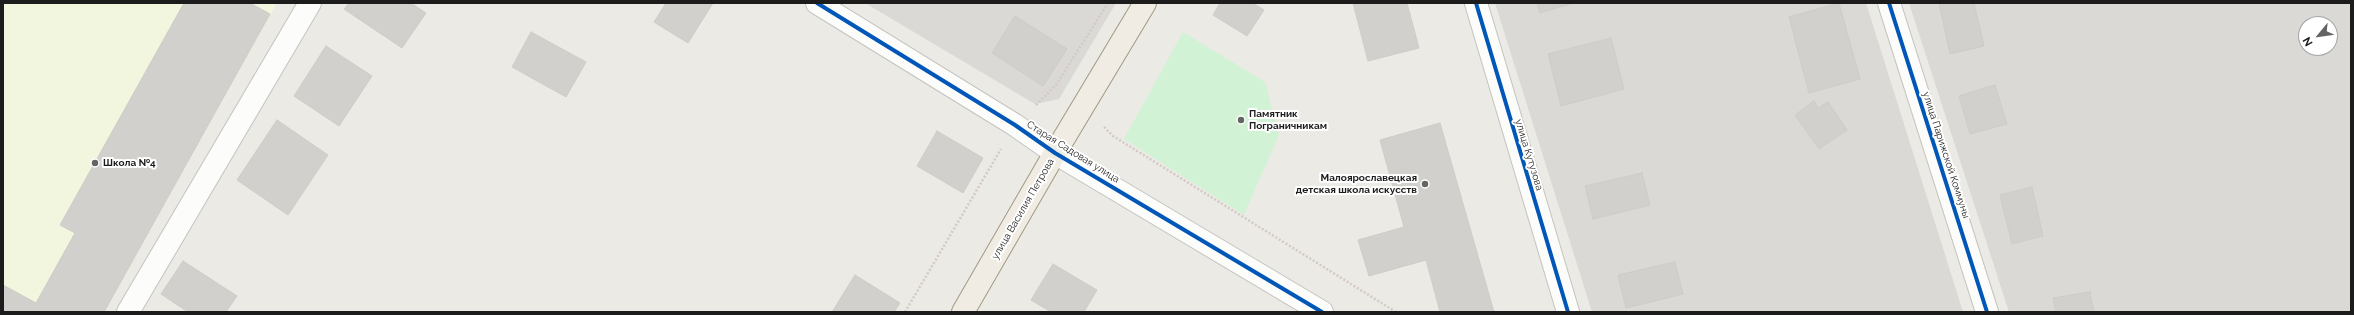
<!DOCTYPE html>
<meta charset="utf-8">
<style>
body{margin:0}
#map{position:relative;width:2354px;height:315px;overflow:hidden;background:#ebeae5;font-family:Raleway,sans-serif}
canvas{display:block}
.frame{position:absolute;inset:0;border:4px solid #1c1c1c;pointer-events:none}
.north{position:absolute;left:2298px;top:16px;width:40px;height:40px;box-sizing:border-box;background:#fff;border:1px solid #a4a4a4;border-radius:50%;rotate:241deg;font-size:11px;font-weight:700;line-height:16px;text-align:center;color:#1c1c1c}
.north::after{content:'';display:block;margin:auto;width:14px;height:18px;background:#646462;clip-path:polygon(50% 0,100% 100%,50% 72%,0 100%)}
</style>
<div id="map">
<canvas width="2354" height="315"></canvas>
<div class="frame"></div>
<div class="north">N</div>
</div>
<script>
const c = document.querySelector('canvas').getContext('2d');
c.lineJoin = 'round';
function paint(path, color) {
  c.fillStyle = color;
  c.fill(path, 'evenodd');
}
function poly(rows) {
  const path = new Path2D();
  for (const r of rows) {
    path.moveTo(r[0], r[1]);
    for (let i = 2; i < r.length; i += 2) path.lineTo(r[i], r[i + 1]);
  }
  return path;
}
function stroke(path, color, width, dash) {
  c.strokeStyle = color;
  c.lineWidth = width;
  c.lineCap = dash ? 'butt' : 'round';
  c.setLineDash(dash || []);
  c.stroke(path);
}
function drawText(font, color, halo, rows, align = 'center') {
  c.font = font + ' Raleway,sans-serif';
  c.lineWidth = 4;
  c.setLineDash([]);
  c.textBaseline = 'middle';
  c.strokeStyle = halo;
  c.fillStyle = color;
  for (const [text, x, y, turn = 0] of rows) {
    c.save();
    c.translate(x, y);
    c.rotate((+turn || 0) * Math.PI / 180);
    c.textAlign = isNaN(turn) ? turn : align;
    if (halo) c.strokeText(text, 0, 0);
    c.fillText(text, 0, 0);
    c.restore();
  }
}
paint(poly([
 [865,3,1116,3,1059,99,1035,104],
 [1495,3,1866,3,1963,312,1592,312],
 [1909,3,2351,3,2351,312,2009,312],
 [2306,24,2330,24,2330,48,2306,48]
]), '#dad9d6');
paint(poly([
 [3,3,277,3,104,312,3,312]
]), '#f3f6df');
paint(poly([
 [1183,32,1265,82,1279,135,1244,215,1124,139]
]), '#d2f2d6');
const building = poly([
 [184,3,250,3,270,14,104,312,3,312,3,285,36,303,75,233,60,225,184,3],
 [349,3,411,3,426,13,402,48,344,9,349,3],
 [666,3,713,3,688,43,654,22,666,3],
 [1220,3,1253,3,1264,10,1247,36,1213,15,1220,3],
 [1353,3,1407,3,1419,48,1368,61,1353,3],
 [1537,3,1573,3,1540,13,1537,3],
 [1839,3,1860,79,1809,93,1789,17,1839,3],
 [1939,3,1974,3,1984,46,1950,54,1939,3],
 [1015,16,1067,49,1043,86,992,53,1015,16],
 [531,32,586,62,566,97,512,67,531,32],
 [1611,38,1624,89,1561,106,1548,54,1611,38],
 [326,46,372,76,339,126,294,96,326,46],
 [1995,85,2007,124,1970,134,1959,96,1995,85],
 [1814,101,1818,108,1828,102,1847,130,1819,149,1795,115,1814,101],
 [277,120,328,155,288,215,237,180,277,120],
 [1440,123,1494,312,1440,312,1426,260,1369,276,1358,240,1404,227,1380,140,1440,123],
 [937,131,983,158,963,193,917,166,937,131],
 [1642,173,1650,205,1593,219,1585,186,1642,173],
 [2032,187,2043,236,2012,244,2000,195,2032,187],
 [183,261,237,296,226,312,188,312,161,294,183,261],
 [1675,262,1683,294,1626,308,1618,275,1675,262],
 [1053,264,1097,290,1084,312,1051,312,1031,300,1053,264],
 [855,275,900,303,894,312,832,312,855,275],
 [2090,292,2094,312,2056,312,2053,298,2090,292]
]);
paint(building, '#d1d0cc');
stroke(building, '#ceccc6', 1);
const minor = poly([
 [817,3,1015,125,1055,153,1322,312],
 [1476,3,1568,312],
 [1889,3,1987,312],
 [128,312,310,3]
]);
const major = poly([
 [963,312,1055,153,1145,3]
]);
stroke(minor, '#c3c3c1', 24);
stroke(major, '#a09a82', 24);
stroke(poly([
 [1036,105,1056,85,1108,3],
 [1104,127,1113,136,1396,312],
 [905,312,1001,149]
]), '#d5c9c5', 2.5, [2, 2]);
stroke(minor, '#fcfcfb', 22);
stroke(major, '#f0ece3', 22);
stroke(poly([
 [817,3,1015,125,1055,153,1322,312],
 [1476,3,1568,312],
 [1889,3,1987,312]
]), '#0057b8', 4);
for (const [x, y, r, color] of [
 [1241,120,4,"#646462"],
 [95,163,4,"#646462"],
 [1425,184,4,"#646462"]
]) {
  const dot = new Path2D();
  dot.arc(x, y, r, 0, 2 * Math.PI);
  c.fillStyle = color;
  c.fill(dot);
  stroke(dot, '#fff', 1.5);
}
drawText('bold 10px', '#1c1c1c', '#fff', [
 ["Памятник",1249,114],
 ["Пограничникам",1249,126],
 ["Школа №4",103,163],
 ["Малоярославецкая",1417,178,"right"],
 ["детская школа искусств",1417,190,"right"]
], 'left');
drawText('10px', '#1c1c1c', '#fff', [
 ["Старая Садовая улица",1073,152,32],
 ["улица Кутузова",1529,155,73],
 ["улица Парижской Коммуны",1946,155,72],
 ["улица Василия Петрова",1023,209,-60]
]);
</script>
